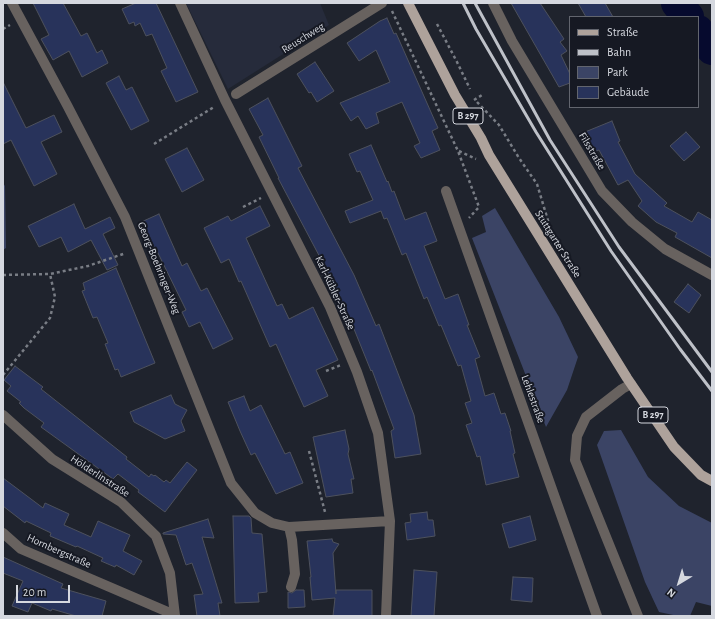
<!DOCTYPE html>
<meta charset="utf-8">
<style>
body{margin:0}
#map{position:relative;width:715px;height:619px;overflow:hidden;background:#1f232d;font-family:"Alegreya Sans",sans-serif}
canvas{display:block}
.frame{position:absolute;inset:0;border:4px solid #d5d8df;pointer-events:none}
.legend{position:absolute;left:569px;top:16px;width:130px;height:92px;box-sizing:border-box;background:#161923;border:1px solid #62656e;margin:0;padding:5px 7px;list-style:none;font-size:12px;color:#d5d8df}
.legend li{display:flex;align-items:center;gap:8px;height:20px}
.legend b{width:20px;border:1px solid #62656e}
.north{position:absolute;left:659px;top:563px;width:40px;height:40px;-webkit-text-stroke:3px #161923;paint-order:stroke;rotate:218deg;font-size:11px;font-weight:700;line-height:16px;text-align:center;color:#d5d8df}
.north::after{content:'';display:block;margin:auto;width:14px;height:18px;background:#d5d8df;clip-path:polygon(50% 0,100% 100%,50% 72%,0 100%)}
.scale{position:absolute;left:16px;top:585px;width:54px;height:18px;box-sizing:border-box;border:2px solid #d5d8df;border-top:0;padding-left:5px;font-size:12px;line-height:14px;white-space:nowrap;color:#d5d8df;-webkit-text-stroke:3px #161923;paint-order:stroke}
</style>
<div id="map">
<canvas width="715" height="619"></canvas>
<div class="frame"></div>
<ul class="legend">
<li><b style="height:5px;background:#aea29b"></b>Straße</li>
<li><b style="height:5px;background:#bec1c8"></b>Bahn</li>
<li><b style="height:11px;background:#3b4465"></b>Park</li>
<li><b style="height:11px;background:#28335b"></b>Gebäude</li>
</ul>
<div class="north">N</div>
<div class="scale">20 m</div>
</div>
<script>
const c = document.querySelector('canvas').getContext('2d');
c.lineJoin = 'round';
function paint(path, color) {
  c.fillStyle = color;
  c.fill(path, 'evenodd');
}
function poly(rows) {
  const path = new Path2D();
  for (const r of rows) {
    path.moveTo(r[0], r[1]);
    for (let i = 2; i < r.length; i += 2) path.lineTo(r[i], r[i + 1]);
  }
  return path;
}
function stroke(path, color, width, dash) {
  c.strokeStyle = color;
  c.lineWidth = width;
  c.lineCap = dash ? 'butt' : 'round';
  c.setLineDash(dash || []);
  c.stroke(path);
}
function drawText(font, color, halo, rows, align = 'center') {
  c.font = font + ' "Alegreya Sans",sans-serif';
  c.lineWidth = 4;
  c.setLineDash([]);
  c.textBaseline = 'middle';
  c.strokeStyle = halo;
  c.fillStyle = color;
  for (const [text, x, y, turn = 0] of rows) {
    c.save();
    c.translate(x, y);
    c.rotate((+turn || 0) * Math.PI / 180);
    c.textAlign = isNaN(turn) ? turn : align;
    if (halo) c.strokeText(text, 0, 0);
    c.fillText(text, 0, 0);
    c.restore();
  }
}
paint(poly([
 [186,3,320,3,329,25,228,89]
]), '#262b3b');
paint(poly([
 [3,183,5,186,6,248,3,250],
 [495,208,559,317,578,357,567,390,546,427,472,238,486,232,482,216],
 [621,430,648,477,679,506,712,523,712,606,696,602,690,616,678,616,659,612,645,582,597,445,604,431]
]), '#3b4465');
stroke(poly([
 [677,3,688,17],
 [698,31,712,49]
]), '#060a2e', 32);
const building = poly([
 [33,3,63,3,81,36,87,33,97,53,102,50,108,63,82,77,69,51,53,60,41,39,49,35,33,3],
 [136,3,156,3,198,92,176,102,161,71,167,68,152,34,146,36,140,23,135,26,134,22,129,24,122,9,136,3],
 [511,3,540,3,564,39,560,42,567,51,561,55,570,74,570,83,559,87,511,3],
 [578,3,605,3,613,17,586,17,578,3],
 [387,18,394,34,396,33,438,128,432,131,440,150,421,158,414,146,420,143,402,102,376,113,379,123,366,129,358,116,351,121,340,103,390,82,376,50,359,61,347,43,380,21,387,18],
 [315,62,334,91,317,102,311,92,309,93,297,74,315,62],
 [119,76,126,90,132,87,149,121,131,130,106,83,119,76],
 [3,82,26,128,54,115,62,132,41,142,57,174,34,186,11,140,3,144,3,82],
 [268,98,302,166,298,168,354,275,376,326,379,324,414,415,421,454,395,458,391,431,394,429,372,370,371,371,354,329,353,329,332,280,278,178,279,178,259,137,263,135,249,109,268,98],
 [612,121,620,141,618,142,635,174,667,203,664,206,692,222,698,212,712,220,712,258,675,237,677,233,656,222,638,206,642,201,628,180,618,185,599,150,594,152,585,132,612,121],
 [686,132,700,147,684,161,670,146,686,132],
 [371,145,387,182,388,181,392,192,394,191,405,220,426,212,437,241,424,246,445,299,458,294,469,325,467,325,480,357,475,359,485,396,494,393,501,414,505,413,511,431,510,431,515,453,513,454,519,477,486,485,480,456,477,457,466,425,472,423,465,403,471,401,461,365,458,366,441,325,439,326,427,297,424,299,406,253,402,255,387,218,384,219,381,211,350,223,345,211,373,200,360,171,357,172,349,154,371,145],
 [187,148,204,180,182,192,165,159,187,148],
 [74,204,85,229,110,217,115,228,103,234,118,265,107,270,91,240,68,252,61,237,39,247,28,226,74,204],
 [260,206,270,226,246,238,277,306,282,304,289,319,313,307,338,360,316,370,328,396,304,407,276,344,270,347,241,281,239,282,229,259,221,263,204,228,228,216,231,221,260,206],
 [159,214,182,266,187,263,201,291,207,288,233,339,213,349,200,322,189,327,182,312,186,310,155,247,151,249,139,223,159,214],
 [116,268,155,363,121,377,118,369,115,370,105,344,108,343,97,317,93,318,82,291,85,290,83,283,116,268],
 [688,284,701,295,689,313,674,302,688,284],
 [15,366,43,387,41,389,127,457,126,459,149,477,151,474,154,476,155,475,164,482,166,480,170,483,187,462,197,470,165,512,138,492,139,490,118,474,113,479,41,427,44,423,24,408,19,403,21,402,7,391,11,386,4,380,15,366],
 [171,395,175,404,187,410,181,421,185,431,165,439,134,422,130,412,171,395],
 [244,396,250,411,261,405,285,454,290,452,303,483,276,494,255,453,251,455,240,431,228,402,244,396],
 [345,430,349,449,348,454,354,479,351,479,353,493,326,497,313,437,345,430],
 [3,478,43,508,45,503,69,514,64,525,91,537,98,521,130,535,123,551,142,561,134,575,116,565,115,567,101,561,103,558,77,546,76,547,50,536,51,533,26,521,25,523,3,506,3,478],
 [427,512,428,520,433,520,435,536,407,540,405,523,411,522,410,514,427,512],
 [233,516,249,516,251,518,252,533,262,534,267,592,258,593,259,602,235,603,233,516],
 [530,516,536,540,509,548,502,524,530,516],
 [208,519,214,538,202,537,222,603,218,603,220,616,197,616,194,595,203,594,192,563,186,565,176,535,163,534,163,533,208,519],
 [332,539,333,542,339,544,333,553,336,594,336,590,372,590,372,616,333,616,335,598,312,600,310,577,311,577,307,541,332,539],
 [3,557,63,584,61,588,106,601,102,616,76,616,52,609,51,611,32,603,28,612,12,606,23,581,3,573,3,557],
 [414,570,437,572,434,616,411,616,414,570],
 [513,577,533,578,532,602,511,600,513,577],
 [296,590,304,590,305,607,288,608,288,592,292,593,296,590]
]);
paint(building, '#28335b');
stroke(building, '#4d515d', 1);
stroke(poly([
 [392,11,458,151,479,207,469,218],
 [437,24,457,62,470,89],
 [3,29,10,25],
 [474,100,482,95],
 [477,102,499,125,519,158,537,184,549,224],
 [154,144,214,107],
 [459,151,476,159],
 [243,207,261,198],
 [3,275,50,274,88,266,126,253],
 [326,371,341,365],
 [3,375,50,318,55,297,50,274],
 [309,451,325,512]
]), '#797d85', 2.5, [3, 3]);
stroke(poly([
 [12,3,67,105,125,217,231,483,255,513,272,523,289,527,390,521],
 [180,3,225,100,330,307,357,372,378,433,390,521,386,616],
 [493,3,512,41,602,191,632,222,665,249,712,275],
 [236,94,382,3],
 [446,191,597,616],
 [631,384,622,389,586,417,577,436,575,460,638,616],
 [3,415,52,459,121,502,156,536,170,573,175,616],
 [289,527,292,540,295,574,291,587],
 [3,533,21,549,175,615]
]), '#68625f', 10);
stroke(poly([
 [408,3,455,95,481,138,489,155,627,378,674,447,701,475,712,481]
]), '#aea29b', 10);
stroke(poly([
 [463,3,476,29,536,132,611,251,680,349,712,391],
 [475,3,550,140,619,247,712,372]
]), '#bec1c8', 3);
for (const [x, y, w] of [
 [468,116,30],
 [653,415,30]
]) {
  const box = new Path2D();
  box.roundRect(x - w / 2, y - 8, w, 16, 3);
  c.fillStyle = '#161923';
  c.fill(box);
  stroke(box, '#d5d8df', 1);
}
drawText('bold 10px', '#d5d8df', null, [
 ["B 297",468,116],
 ["B 297",653,415]
]);
drawText('11px', '#d5d8df', '#161923', [
 ["Reuschweg",303,38,-32],
 ["Filsstraße",592,151,59],
 ["Stuttgarter Straße",558,244,58],
 ["Georg-Boehringer-Weg",159,268,68],
 ["Karl-Kübler-Straße",335,293,65],
 ["Lehlestraße",533,399,70],
 ["Hölderlinstraße",100,476,33],
 ["Hornbergstraße",59,551,24]
]);
</script>
